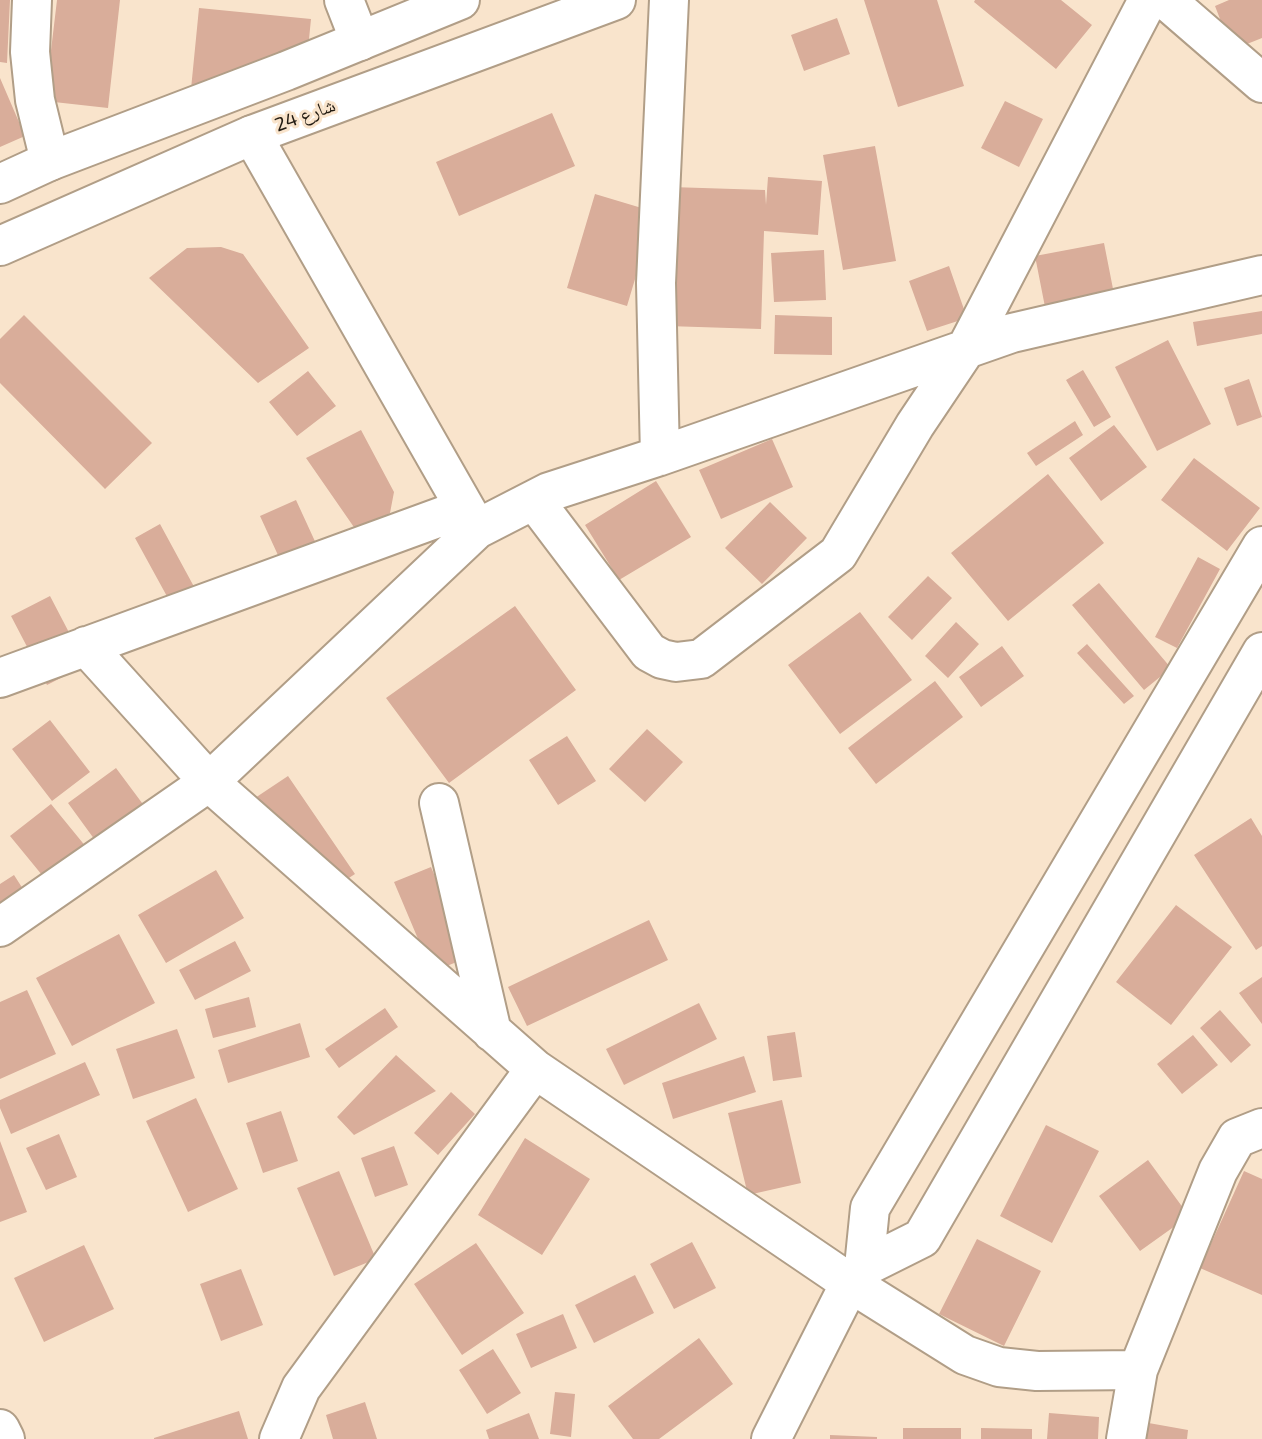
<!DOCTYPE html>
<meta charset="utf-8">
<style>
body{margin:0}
canvas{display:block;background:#f9e4cc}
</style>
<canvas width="1262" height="1439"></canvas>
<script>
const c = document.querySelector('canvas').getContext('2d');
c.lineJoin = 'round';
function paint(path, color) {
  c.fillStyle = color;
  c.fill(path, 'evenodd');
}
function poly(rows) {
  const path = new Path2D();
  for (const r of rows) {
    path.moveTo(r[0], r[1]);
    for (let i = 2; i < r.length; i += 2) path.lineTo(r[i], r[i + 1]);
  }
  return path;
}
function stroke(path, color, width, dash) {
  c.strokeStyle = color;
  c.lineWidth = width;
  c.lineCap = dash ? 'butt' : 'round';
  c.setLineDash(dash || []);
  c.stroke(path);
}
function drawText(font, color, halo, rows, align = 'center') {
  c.font = font + ' "Exo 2","Noto Naskh Arabic",sans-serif';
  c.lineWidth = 6;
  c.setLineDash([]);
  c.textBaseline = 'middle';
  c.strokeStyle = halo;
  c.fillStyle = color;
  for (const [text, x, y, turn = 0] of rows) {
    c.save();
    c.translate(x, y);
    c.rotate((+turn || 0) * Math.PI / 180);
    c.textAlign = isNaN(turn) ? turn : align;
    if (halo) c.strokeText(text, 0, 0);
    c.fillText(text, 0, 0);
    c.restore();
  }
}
paint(poly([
 [0,0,10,0,7,63,0,62],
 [57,0,120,0,108,108,45,101],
 [864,0,937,0,964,86,898,107],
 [975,0,1061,0,1092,25,1056,69,974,2],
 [1229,0,1262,0,1262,38,1232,50,1215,6],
 [199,8,311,19,308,49,191,89],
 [837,18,850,54,804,71,791,35],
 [0,78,25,136,0,147],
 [1005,101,1043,119,1019,167,981,148],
 [552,113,575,166,459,216,436,162],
 [875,146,896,261,843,270,823,155],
 [768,177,822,181,818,235,764,231,761,329,667,326,671,187,765,190,766,205],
 [595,194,655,212,627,306,567,288],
 [1104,243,1115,299,1046,312,1035,256],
 [221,247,243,254,309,348,258,383,149,278,187,248],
 [824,250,826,300,774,302,771,253],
 [949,266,967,318,927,331,909,281],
 [1262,311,1262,334,1197,346,1193,322],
 [24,315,152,443,105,489,0,383,0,339],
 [775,315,832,317,832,355,774,354],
 [1168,340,1211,424,1157,451,1115,367],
 [1083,370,1111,417,1094,427,1066,380],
 [308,371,336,406,297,436,269,402],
 [1249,379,1262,417,1237,426,1224,388],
 [1075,421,1083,435,1036,466,1027,453],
 [1114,425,1147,467,1101,501,1069,458],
 [361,430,394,492,390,513,358,533,306,458],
 [772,439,793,487,721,519,699,470],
 [1194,458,1260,508,1227,551,1161,500],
 [1048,474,1104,543,1008,621,951,553],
 [656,481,691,537,619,580,585,525],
 [296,500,330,574,294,590,260,516],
 [770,502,807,538,762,584,725,548],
 [160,524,211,618,186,631,135,538],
 [1198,557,1220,569,1177,648,1155,637],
 [928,576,952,598,912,640,888,617],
 [1099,583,1171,668,1144,690,1072,605],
 [50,596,86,665,47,685,11,616],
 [515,606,576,690,449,783,386,698],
 [860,612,912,680,840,734,788,665],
 [956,622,979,644,948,678,925,656],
 [1087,644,1134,696,1124,704,1077,653],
 [1002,646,1024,676,981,707,959,677],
 [935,681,963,717,876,784,848,748],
 [50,720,90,772,52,801,12,749],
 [647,729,683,762,645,802,609,769],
 [567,736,596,781,558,805,529,760],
 [116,768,148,811,100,847,68,803],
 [288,776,355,874,318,898,252,800],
 [51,804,91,853,51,886,10,836],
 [1251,818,1262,836,1262,946,1256,950,1194,855],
 [431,867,469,957,432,972,394,882],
 [216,870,244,918,166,963,138,915],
 [14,875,41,917,0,943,0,884],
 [1176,905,1232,947,1171,1025,1116,982],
 [649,920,668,960,527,1026,508,987],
 [119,934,155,1003,72,1046,36,978],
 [235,941,251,971,195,1000,179,970],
 [1262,977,1262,1024,1239,993],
 [27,990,56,1054,0,1079,0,1002],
 [249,997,256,1027,213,1038,205,1009],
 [699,1003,717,1039,624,1085,606,1049],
 [385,1008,398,1027,339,1068,325,1049],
 [1220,1010,1251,1045,1231,1063,1200,1028],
 [300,1023,310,1057,228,1083,218,1050],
 [177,1029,195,1078,133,1099,116,1049],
 [795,1032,802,1077,773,1081,767,1036],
 [1193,1035,1218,1065,1182,1094,1157,1064],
 [396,1055,436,1091,354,1135,337,1117],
 [744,1056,756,1092,673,1119,662,1083],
 [85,1062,100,1095,11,1134,0,1108,0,1100],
 [451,1092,475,1114,438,1155,414,1133],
 [196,1098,238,1189,188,1212,146,1121],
 [782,1100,801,1183,748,1195,728,1113],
 [281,1111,298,1161,263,1173,246,1123],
 [1046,1125,1099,1151,1052,1243,1000,1216],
 [59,1134,77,1177,46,1190,26,1148],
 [525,1138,590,1179,542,1255,478,1215],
 [0,1141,27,1212,0,1222],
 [394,1146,408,1185,375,1197,361,1158],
 [1148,1160,1189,1216,1140,1251,1099,1196],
 [339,1171,376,1259,334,1276,297,1188],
 [1244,1171,1262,1179,1262,1295,1200,1268],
 [977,1239,1041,1271,1004,1346,939,1314],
 [692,1242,716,1288,674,1309,650,1264],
 [476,1243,524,1313,462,1355,414,1284],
 [84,1245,114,1309,44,1342,14,1278],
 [241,1269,263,1325,221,1341,200,1284],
 [635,1275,654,1313,594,1343,575,1305],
 [563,1314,577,1348,531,1368,516,1334],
 [699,1338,733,1384,659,1439,633,1439,608,1406],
 [493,1349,521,1393,487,1414,459,1370],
 [555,1392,575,1394,571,1437,550,1434],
 [365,1402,377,1439,333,1439,326,1415],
 [239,1411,248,1439,154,1439,154,1438],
 [529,1413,539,1439,489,1439,486,1430],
 [1049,1413,1099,1417,1098,1439,1047,1439],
 [1143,1422,1188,1430,1187,1439,1139,1439],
 [903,1428,961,1428,961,1439,903,1439],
 [981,1428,1032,1429,1032,1439,981,1439],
 [830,1435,877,1437,877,1439,830,1439]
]), '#d9ad9a');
const street = poly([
 [32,0,30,52,35,100,50,161],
 [344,0,360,41],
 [1166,0,1262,83],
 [252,135,477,529,549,492,660,456,1012,333,1262,275],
 [660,456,656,283,669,0],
 [534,500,649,652,662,659,676,662,701,659,838,554,915,425,966,349,1148,0],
 [1262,546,870,1208,864,1267,922,1238,1262,652],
 [86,646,209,782,535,1069,850,1283,965,1355,999,1367,1037,1371,1138,1370],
 [0,678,465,508],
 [439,803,492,1032],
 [0,927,209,782,477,529],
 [0,1429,5,1439],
 [279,1439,301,1388,535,1069],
 [771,1439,850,1283,864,1267],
 [1126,1439,1138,1370,1218,1171,1237,1138,1262,1128]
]);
const secondary = poly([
 [0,184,50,161,286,71,460,0],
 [0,246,252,135,616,0]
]);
stroke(street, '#b19e87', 42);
stroke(secondary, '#b19e87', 42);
stroke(street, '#fff', 38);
stroke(secondary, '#fff', 38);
drawText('19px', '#211a11', '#f9e4cc', [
 ["شارع 24",305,115,-20]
]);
</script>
